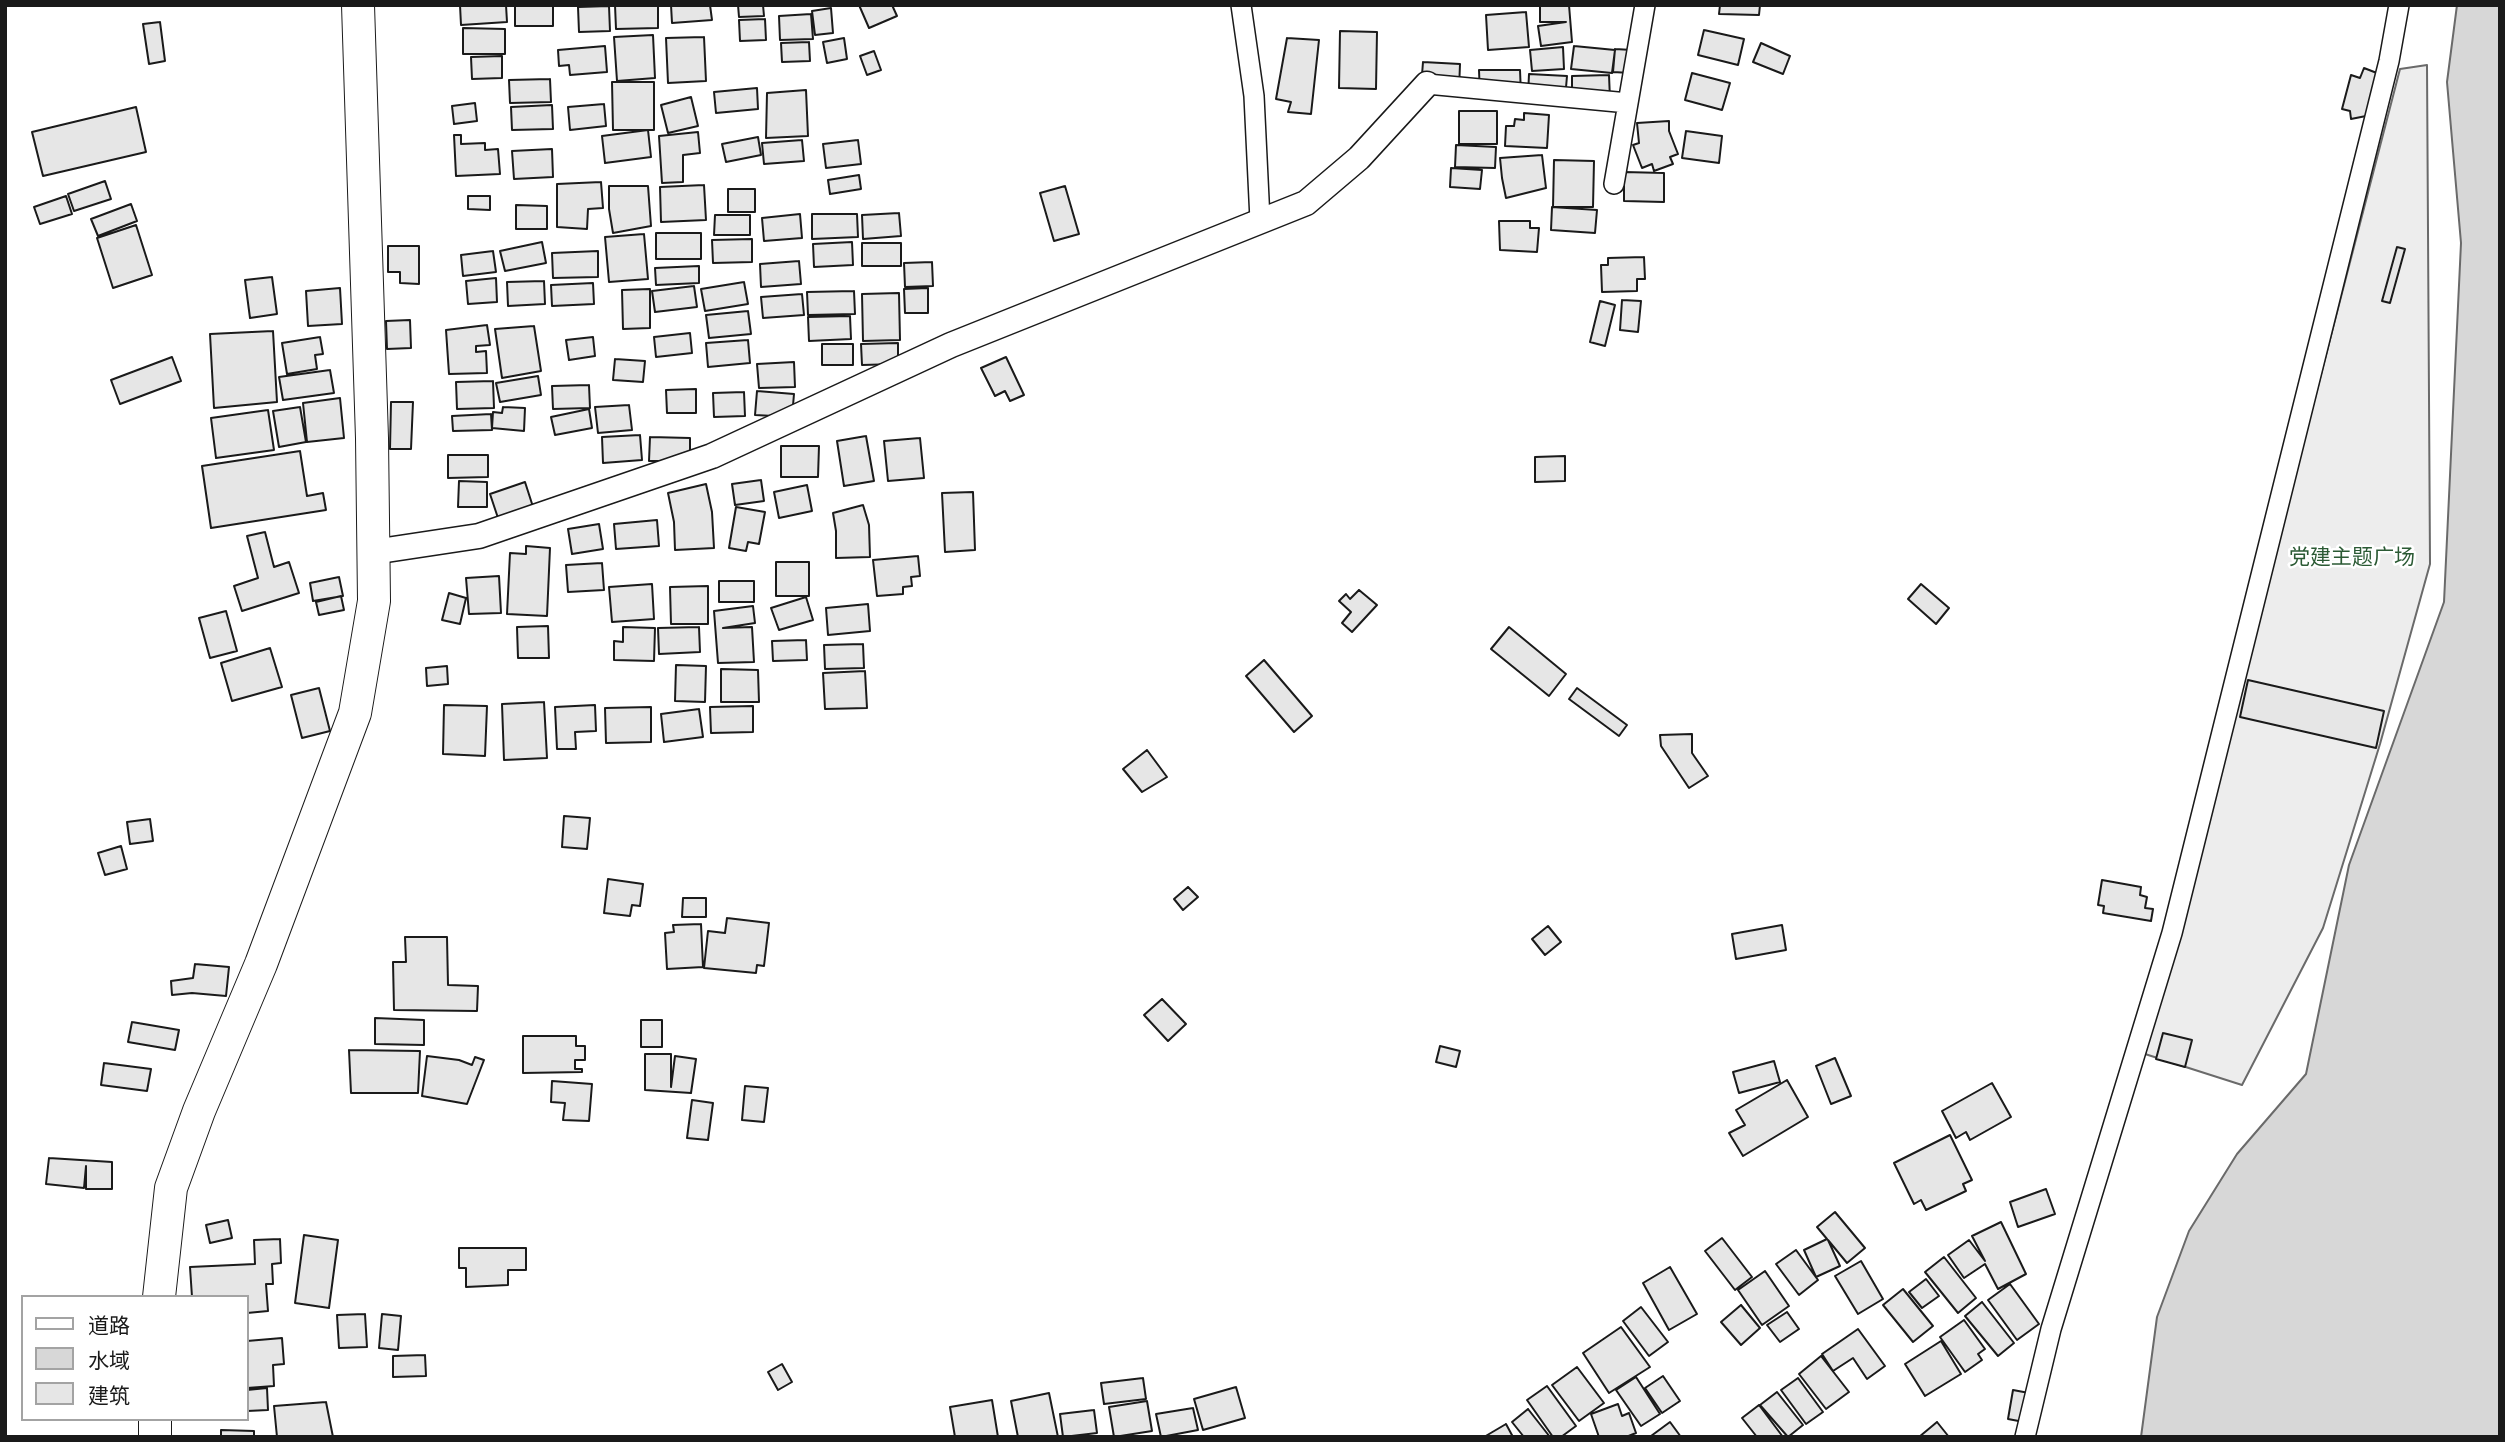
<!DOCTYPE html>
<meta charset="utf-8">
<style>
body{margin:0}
#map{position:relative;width:2505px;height:1442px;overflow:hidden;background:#fff;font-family:Manrope,"Noto Sans SC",sans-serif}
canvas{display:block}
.frame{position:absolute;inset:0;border:7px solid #1a1a1a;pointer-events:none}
.legend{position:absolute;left:21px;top:1295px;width:228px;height:126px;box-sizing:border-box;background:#fff;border:2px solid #a3a3a3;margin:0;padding:9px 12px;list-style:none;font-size:21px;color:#1a1a1a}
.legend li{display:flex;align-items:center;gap:14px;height:35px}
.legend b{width:35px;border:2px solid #a3a3a3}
</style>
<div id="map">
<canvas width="2505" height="1442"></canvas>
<div class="frame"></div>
<ul class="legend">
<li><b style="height:9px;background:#fff"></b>道路</li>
<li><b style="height:19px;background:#d7d7d7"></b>水域</li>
<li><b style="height:19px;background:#e6e6e6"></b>建筑</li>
</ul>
</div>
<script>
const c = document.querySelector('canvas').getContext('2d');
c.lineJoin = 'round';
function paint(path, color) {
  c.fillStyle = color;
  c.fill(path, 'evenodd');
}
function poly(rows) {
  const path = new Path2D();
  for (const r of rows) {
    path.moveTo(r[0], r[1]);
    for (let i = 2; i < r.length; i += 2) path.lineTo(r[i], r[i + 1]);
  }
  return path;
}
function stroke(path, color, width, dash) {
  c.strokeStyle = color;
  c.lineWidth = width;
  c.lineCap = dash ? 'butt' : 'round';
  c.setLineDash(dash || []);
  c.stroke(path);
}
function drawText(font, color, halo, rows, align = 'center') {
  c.font = font + ' Manrope,"Noto Sans SC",sans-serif';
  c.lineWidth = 5;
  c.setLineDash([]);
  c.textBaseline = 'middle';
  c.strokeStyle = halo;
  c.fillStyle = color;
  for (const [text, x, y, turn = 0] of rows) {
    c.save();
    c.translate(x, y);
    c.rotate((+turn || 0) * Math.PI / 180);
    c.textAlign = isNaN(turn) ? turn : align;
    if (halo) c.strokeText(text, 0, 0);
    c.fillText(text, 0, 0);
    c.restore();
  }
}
const built = poly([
 [2427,65,2430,564,2380,744,2323,928,2242,1085,2145,1054,2400,69,2427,65]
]);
paint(built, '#ededed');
stroke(built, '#6a6a6a', 2);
const water = poly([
 [2457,5,2500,5,2500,1437,2141,1437,2157,1317,2189,1231,2237,1154,2306,1074,2349,865,2444,602,2461,243,2447,82,2457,5]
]);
paint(water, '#d7d7d7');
stroke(water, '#6a6a6a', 2);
const building = poly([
 [460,5,506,5,507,22,461,25,460,5],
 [515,5,553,5,553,26,515,26,515,5],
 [615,5,658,5,658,28,616,29,615,5],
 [671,5,710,5,712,20,672,23,671,5],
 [738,5,763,5,764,16,739,17,738,5],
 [859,5,892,5,897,16,869,28,859,5],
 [1540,5,1569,5,1572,42,1541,46,1538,26,1566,22,1540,22,1540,5],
 [1720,5,1760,5,1759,15,1719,14,1720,5],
 [609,6,610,31,579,32,578,7,609,6],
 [831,8,833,33,815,35,812,11,831,8],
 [1526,12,1529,47,1488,50,1486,15,1526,12],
 [811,14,813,39,780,40,779,16,811,14],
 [765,19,766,40,740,41,739,20,765,19],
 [160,22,165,61,149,64,143,24,160,22],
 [463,28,505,29,505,54,463,54,463,28],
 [1704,30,1744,39,1738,65,1698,55,1704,30],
 [1340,31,1377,32,1376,89,1339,88,1340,31],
 [653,35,655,78,617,81,614,37,653,35],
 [704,37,706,81,668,83,666,38,704,37],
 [844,38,847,59,827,63,823,42,844,38],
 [1287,38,1319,40,1311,114,1288,112,1291,102,1276,99,1287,38],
 [809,42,810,61,782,62,781,43,809,42],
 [1761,43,1790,56,1783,74,1753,62,1761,43],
 [605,46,607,72,570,75,569,65,559,66,558,50,605,46],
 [1574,46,1615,50,1612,73,1571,69,1574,46],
 [1563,47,1564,69,1532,71,1530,50,1563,47],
 [1615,49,1632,50,1630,73,1613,72,1615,49],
 [874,51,881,70,867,75,860,56,874,51],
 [502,56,502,78,472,79,471,57,502,56],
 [1423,62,1460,64,1459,90,1421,88,1423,62],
 [2364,68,2382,75,2376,114,2351,119,2350,111,2342,109,2351,75,2360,78,2364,68],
 [1479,70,1520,70,1521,95,1480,96,1479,70],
 [1692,73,1730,83,1722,110,1685,100,1692,73],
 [1529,74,1567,76,1565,99,1528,96,1529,74],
 [1609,75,1610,99,1572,99,1572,76,1609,75],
 [550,79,551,102,510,103,509,80,550,79],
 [612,82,654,82,654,130,613,130,612,82],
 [757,88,758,109,716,113,714,92,757,88],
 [806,90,808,136,766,138,767,93,806,90],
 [691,97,698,126,668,133,661,105,691,97],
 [475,103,477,121,454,124,452,106,475,103],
 [604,104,606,126,570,130,568,107,604,104],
 [552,105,553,129,512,130,511,107,552,105],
 [136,107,146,152,43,176,32,132,136,107],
 [1459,111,1497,111,1497,144,1459,144,1459,111],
 [1524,113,1549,115,1547,148,1505,146,1506,126,1514,126,1515,119,1524,120,1524,113],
 [1669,121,1669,131,1678,154,1670,157,1673,164,1654,171,1652,164,1642,168,1633,145,1639,143,1637,123,1669,121],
 [648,130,651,157,605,163,602,136,648,130],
 [1686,131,1722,136,1719,163,1682,158,1686,131],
 [698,132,700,153,683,155,683,182,662,183,659,136,698,132],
 [454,135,461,135,461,144,485,143,485,150,498,149,500,174,456,176,454,135],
 [758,137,761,155,726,162,722,144,758,137],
 [802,140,804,161,764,164,762,143,802,140],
 [858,140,861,164,826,168,823,144,858,140],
 [1456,145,1496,147,1495,168,1455,167,1456,145],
 [552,149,553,177,514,179,512,151,552,149],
 [1542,155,1546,188,1506,198,1502,178,1500,158,1542,155],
 [1554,160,1594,161,1593,207,1553,207,1554,160],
 [1451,168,1482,170,1480,189,1450,187,1451,168],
 [1624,172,1664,173,1664,202,1624,201,1624,172],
 [859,175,861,189,830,194,828,180,859,175],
 [105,181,111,199,74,211,68,194,105,181],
 [601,182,603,208,588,209,587,229,557,227,557,184,601,182],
 [704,185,706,220,661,222,660,187,704,185],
 [609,186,648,186,651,226,613,233,609,209,609,186],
 [1065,186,1079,234,1054,241,1040,193,1065,186],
 [728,189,755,189,755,212,728,212,728,189],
 [66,196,72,214,40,224,34,207,66,196],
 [468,196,490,196,490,210,468,209,468,196],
 [131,204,137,221,98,236,91,219,131,204],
 [516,205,547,206,547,229,516,229,516,205],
 [1552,207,1597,210,1595,233,1551,230,1552,207],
 [899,213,901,236,863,239,862,215,899,213],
 [800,214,802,238,764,241,762,218,800,214],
 [812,214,857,214,858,237,812,239,812,214],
 [715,215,750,215,750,235,714,235,715,215],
 [1499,221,1530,221,1530,228,1539,228,1537,252,1500,250,1499,221],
 [136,225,152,275,113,288,97,238,136,225],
 [656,233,701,233,701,259,656,259,656,233],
 [644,234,648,279,609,282,605,237,644,234],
 [752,239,752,262,713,263,712,240,752,239],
 [542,242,546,263,505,271,500,251,542,242],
 [852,242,853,265,814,267,813,244,852,242],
 [862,243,901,243,901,266,862,266,862,243],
 [388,246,419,246,419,284,400,283,400,272,388,272,388,246],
 [2397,247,2405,249,2390,303,2382,301,2397,247],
 [493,251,496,272,463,276,461,255,493,251],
 [598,251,598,277,553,278,552,253,598,251],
 [1644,257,1645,279,1637,279,1637,291,1602,292,1601,265,1608,265,1608,258,1644,257],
 [799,261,801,284,761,287,760,264,799,261],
 [932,262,933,286,905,287,904,263,932,262],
 [699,266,699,283,656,285,655,268,699,266],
 [272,277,277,314,250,318,245,280,272,277],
 [496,278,497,302,468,304,466,281,496,278],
 [544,281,545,304,508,306,507,282,544,281],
 [744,282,748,304,705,311,701,289,744,282],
 [593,283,594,304,552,306,551,285,593,283],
 [694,286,697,307,655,312,652,291,694,286],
 [340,288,342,324,308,326,306,291,340,288],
 [928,288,928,313,905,313,904,289,928,288],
 [650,289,650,328,623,329,622,290,650,289],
 [854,291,855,314,808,315,807,292,854,291],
 [899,293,900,340,863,341,862,294,899,293],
 [802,294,804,315,763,318,761,297,802,294],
 [1622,300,1641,301,1638,332,1620,330,1622,300],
 [1600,301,1615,305,1605,346,1590,342,1600,301],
 [748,311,751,334,709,338,706,315,748,311],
 [850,316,851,339,809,341,808,317,850,316],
 [410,320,411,348,387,349,386,321,410,320],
 [487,325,490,345,476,346,476,352,486,351,487,373,449,374,446,330,487,325],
 [534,326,541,371,502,378,495,329,534,326],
 [273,331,277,402,214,408,210,334,273,331],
 [690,333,692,353,656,357,654,337,690,333],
 [320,337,323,354,315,355,317,369,287,374,282,343,320,337],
 [593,337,595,356,569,360,566,340,593,337],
 [748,340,750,363,708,367,706,343,748,340],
 [898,343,898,364,862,365,861,344,898,343],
 [822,344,853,344,853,365,822,365,822,344],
 [172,357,181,381,120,404,111,380,172,357],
 [1006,357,1024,395,1010,401,1005,391,995,396,981,368,1006,357],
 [615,359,645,361,643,382,613,380,615,359],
 [794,362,795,387,759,388,757,364,794,362],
 [330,370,334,393,283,400,279,377,330,370],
 [538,376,541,395,500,402,496,383,538,376],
 [493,381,494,408,457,409,456,382,493,381],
 [589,385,590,408,553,409,552,386,589,385],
 [696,389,696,413,667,413,666,390,696,389],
 [757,391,794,394,792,417,755,415,757,391],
 [744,392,745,416,714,417,713,393,744,392],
 [340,398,344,438,307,442,303,403,340,398],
 [391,402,413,402,411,449,390,449,391,402],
 [629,405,632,430,598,433,595,407,629,405],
 [300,407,306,442,279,447,273,411,300,407],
 [503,407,525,408,524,431,492,428,493,412,502,413,503,407],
 [589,409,592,428,555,435,551,417,589,409],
 [268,410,274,450,216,458,211,418,268,410],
 [491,414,492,430,453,431,452,416,491,414],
 [640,435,642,460,603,463,602,437,640,435],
 [866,436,874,481,844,486,837,441,866,436],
 [650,437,690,438,690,461,649,461,650,437],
 [920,438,924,478,888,481,884,441,920,438],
 [781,446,819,446,818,477,781,477,781,446],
 [300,451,307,496,323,493,326,510,211,528,202,466,300,451],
 [448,455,488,455,488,477,448,478,448,455],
 [1565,456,1565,481,1535,482,1535,457,1565,456],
 [761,480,764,501,735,505,732,484,761,480],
 [459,481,487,482,487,507,458,507,459,481],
 [525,482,534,510,499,521,490,494,525,482],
 [706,484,712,512,714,548,675,550,674,522,668,493,706,484],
 [807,485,812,511,779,518,774,492,807,485],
 [973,492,975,550,945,552,942,493,973,492],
 [863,505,869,525,870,557,836,558,836,531,833,513,863,505],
 [736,507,765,512,759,544,748,542,746,551,729,548,736,507],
 [657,520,659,546,616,549,614,524,657,520],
 [599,524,603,549,572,554,568,529,599,524],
 [265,532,274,567,289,562,299,593,242,611,234,586,258,578,247,536,265,532],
 [526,546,550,548,547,616,507,614,510,553,526,554,526,546],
 [918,556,920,576,911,577,912,586,903,587,903,594,877,596,873,560,918,556],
 [776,562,809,562,809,596,776,596,776,562],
 [602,563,604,590,568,592,566,565,602,563],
 [499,576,501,613,469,614,466,578,499,576],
 [339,577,343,596,313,601,310,583,339,577],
 [719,581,754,581,754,602,719,602,719,581],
 [652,584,654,619,612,622,609,587,652,584],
 [1921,584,1949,608,1936,624,1908,599,1921,584],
 [708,586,708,624,671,624,670,587,708,586],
 [1359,590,1377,605,1352,632,1342,623,1351,612,1339,601,1346,594,1350,599,1359,590],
 [449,593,466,598,460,624,442,620,449,593],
 [341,596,344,610,319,615,316,602,341,596],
 [806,597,813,620,779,630,771,608,806,597],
 [868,604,870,631,828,635,826,608,868,604],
 [753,606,755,623,723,628,752,627,754,662,718,663,714,611,753,606],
 [226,611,237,651,210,658,199,618,226,611],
 [548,626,549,658,518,658,517,627,548,626],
 [623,627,655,628,654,661,614,660,614,641,623,642,623,627],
 [699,627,700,652,659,654,658,628,699,627],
 [1509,627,1566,674,1549,696,1491,649,1509,627],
 [806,640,807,660,773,661,772,641,806,640],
 [863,644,864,668,825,669,824,645,863,644],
 [270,648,282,687,232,701,221,663,270,648],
 [1264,660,1312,716,1294,732,1246,676,1264,660],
 [676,665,706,666,705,702,675,701,676,665],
 [447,666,448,684,427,686,426,668,447,666],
 [721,669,758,670,759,702,721,702,721,669],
 [865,671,867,708,825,709,823,673,865,671],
 [2248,680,2384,711,2376,748,2240,717,2248,680],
 [319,688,330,731,302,738,291,695,319,688],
 [1577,688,1627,725,1619,736,1569,699,1577,688],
 [544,702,547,758,504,760,502,704,544,702],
 [444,705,487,706,485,756,443,754,444,705],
 [595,705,596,731,575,732,576,749,557,749,555,707,595,705],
 [753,706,753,732,711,733,710,707,753,706],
 [651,707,651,742,606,743,605,708,651,707],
 [699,709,703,737,664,742,661,714,699,709],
 [1692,734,1692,753,1708,776,1689,788,1661,746,1660,735,1692,734],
 [1147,750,1167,777,1142,792,1123,769,1147,750],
 [564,816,590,818,587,849,562,847,564,816],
 [150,819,153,841,130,844,127,822,150,819],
 [121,846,127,869,105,875,98,853,121,846],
 [608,879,643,884,640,906,632,905,630,916,604,913,608,879],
 [2102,880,2141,887,2140,895,2147,897,2145,908,2153,909,2151,921,2103,913,2104,906,2098,905,2102,880],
 [1188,887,1198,897,1183,910,1174,899,1188,887],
 [683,898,706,898,706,917,682,917,683,898],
 [727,918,769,923,764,966,757,965,756,973,704,968,708,931,725,933,727,918],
 [701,924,703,967,667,969,665,933,674,932,673,925,701,924],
 [1782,925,1786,950,1736,959,1732,934,1782,925],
 [1548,926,1561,942,1545,955,1532,939,1548,926],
 [405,937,447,937,448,985,478,986,477,1011,394,1010,393,962,406,962,405,937],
 [195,964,229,967,226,996,192,993,172,995,171,981,193,978,195,964],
 [1162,999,1186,1024,1168,1041,1144,1015,1162,999],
 [375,1018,424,1020,424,1045,375,1044,375,1018],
 [641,1020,662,1020,662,1047,641,1047,641,1020],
 [132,1022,179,1030,175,1050,128,1042,132,1022],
 [2163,1033,2192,1040,2185,1067,2156,1059,2163,1033],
 [523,1036,576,1036,576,1046,585,1046,585,1060,575,1060,575,1069,582,1069,582,1072,523,1073,523,1036],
 [1440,1046,1460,1051,1456,1067,1436,1062,1440,1046],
 [349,1050,420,1051,418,1093,351,1093,349,1050],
 [645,1054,671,1054,671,1087,675,1056,696,1059,691,1093,645,1090,645,1054],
 [427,1056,459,1060,472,1065,475,1057,484,1060,467,1104,422,1096,427,1056],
 [1835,1058,1851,1096,1831,1104,1816,1066,1835,1058],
 [1774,1061,1780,1082,1739,1093,1733,1072,1774,1061],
 [104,1063,151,1069,147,1091,101,1085,104,1063],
 [1787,1080,1808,1117,1743,1156,1729,1133,1745,1125,1736,1110,1787,1080],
 [552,1081,592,1084,589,1121,563,1120,565,1103,551,1102,552,1081],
 [1992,1083,2011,1117,1970,1140,1966,1132,1956,1138,1942,1111,1992,1083],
 [745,1086,768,1088,764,1122,742,1120,745,1086],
 [692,1100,713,1103,708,1140,687,1138,692,1100],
 [1950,1135,1972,1180,1963,1184,1966,1191,1926,1210,1921,1200,1914,1204,1894,1163,1950,1135],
 [49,1158,112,1162,112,1189,86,1189,86,1166,84,1188,46,1184,49,1158],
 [2046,1189,2055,1214,2018,1227,2010,1202,2046,1189],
 [1835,1212,1865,1248,1847,1263,1828,1240,1840,1266,1816,1277,1804,1250,1827,1239,1817,1227,1835,1212],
 [228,1220,232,1238,210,1243,206,1225,228,1220],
 [2001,1222,2026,1274,1998,1289,1985,1264,1964,1278,1948,1255,1969,1240,1985,1261,1972,1236,2001,1222],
 [304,1235,338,1240,329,1308,295,1303,304,1235],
 [1722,1238,1752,1277,1735,1290,1705,1251,1722,1238],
 [280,1239,281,1263,272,1264,273,1284,266,1284,268,1311,247,1313,247,1297,192,1297,190,1267,255,1264,254,1240,280,1239],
 [459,1248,526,1248,526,1270,508,1270,508,1285,466,1287,466,1268,459,1268,459,1248],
 [1796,1250,1818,1280,1799,1295,1776,1264,1796,1250],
 [1944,1257,1976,1298,1958,1313,1925,1272,1944,1257],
 [1861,1261,1883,1299,1858,1314,1835,1276,1861,1261],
 [1670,1267,1697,1314,1669,1330,1643,1283,1670,1267],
 [1765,1271,1789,1306,1762,1325,1738,1290,1765,1271],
 [1926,1279,1939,1296,1922,1308,1909,1292,1926,1279],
 [2010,1284,2039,1324,2017,1340,1988,1300,2010,1284],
 [1903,1289,1933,1326,1913,1342,1883,1305,1903,1289],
 [1982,1302,2014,1343,1998,1356,1965,1316,1982,1302],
 [1741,1305,1760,1328,1741,1345,1721,1322,1741,1305],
 [1641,1307,1668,1342,1649,1356,1623,1321,1641,1307],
 [1787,1312,1799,1329,1780,1342,1767,1325,1787,1312],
 [365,1314,367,1347,339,1348,337,1315,365,1314],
 [382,1314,401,1316,398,1350,379,1348,382,1314],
 [1964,1320,1985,1349,1978,1354,1982,1360,1965,1372,1940,1337,1964,1320],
 [1621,1327,1650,1367,1609,1393,1583,1353,1621,1327],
 [1858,1329,1885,1366,1867,1379,1853,1358,1833,1371,1822,1354,1858,1329],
 [282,1338,284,1364,273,1365,274,1386,247,1388,247,1341,282,1338],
 [1941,1341,1961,1374,1925,1396,1905,1364,1941,1341],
 [425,1355,426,1376,393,1377,393,1356,425,1355],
 [1821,1356,1849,1392,1826,1409,1799,1374,1821,1356],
 [782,1364,792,1382,778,1390,768,1372,782,1364],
 [1577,1367,1604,1403,1579,1421,1552,1385,1577,1367],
 [1663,1376,1680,1401,1662,1413,1645,1388,1663,1376],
 [1636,1377,1660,1414,1641,1426,1616,1390,1636,1377],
 [1143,1378,1146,1399,1104,1404,1101,1383,1143,1378],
 [1798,1378,1823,1412,1806,1424,1781,1390,1798,1378],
 [1547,1386,1576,1426,1561,1437,1553,1437,1527,1400,1547,1386],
 [1236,1387,1245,1418,1203,1430,1194,1399,1236,1387],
 [267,1388,268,1410,247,1411,247,1390,267,1388],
 [2013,1390,2029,1393,2024,1422,2008,1419,2013,1390],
 [1777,1392,1803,1425,1788,1437,1760,1405,1777,1392],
 [1049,1393,1058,1437,1018,1437,1011,1401,1049,1393],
 [992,1400,998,1437,955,1437,950,1407,992,1400],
 [1147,1401,1152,1431,1114,1437,1109,1407,1147,1401],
 [326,1402,333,1437,277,1437,274,1406,326,1402],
 [1618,1404,1622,1416,1629,1413,1636,1433,1626,1437,1599,1437,1591,1414,1618,1404],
 [1759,1405,1783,1437,1757,1437,1742,1418,1759,1405],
 [1193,1408,1198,1430,1161,1437,1156,1414,1193,1408],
 [1528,1409,1550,1437,1524,1437,1512,1422,1528,1409],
 [1094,1410,1097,1433,1063,1437,1060,1414,1094,1410],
 [1670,1422,1681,1437,1652,1437,1651,1436,1670,1422],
 [1937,1422,1949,1437,1919,1437,1937,1422],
 [1506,1424,1513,1437,1484,1437,1506,1424],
 [221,1430,254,1431,254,1437,221,1437,221,1430]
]);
paint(building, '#e6e6e6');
stroke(building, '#1a1a1a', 2);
const minor = poly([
 [1241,5,1254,96,1260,220],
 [1427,84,1628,103],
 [1614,184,1645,5],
 [2025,1437,2051,1329,2172,933,2389,61,2399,5]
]);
const tertiary = poly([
 [373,552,479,536,712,456,951,345,1306,203,1359,158,1427,84]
]);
const primary = poly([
 [159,1297,171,1188,199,1111,261,964,355,713,374,601,372,438,358,5],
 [155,1437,155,1419]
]);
stroke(minor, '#1a1a1a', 22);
stroke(tertiary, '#1a1a1a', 27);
stroke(primary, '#1a1a1a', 34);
stroke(minor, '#fff', 19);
stroke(tertiary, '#fff', 24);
stroke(primary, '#fff', 32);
drawText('21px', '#2b5a34', '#fff', [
 ["党建主题广场",2352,558]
]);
</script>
